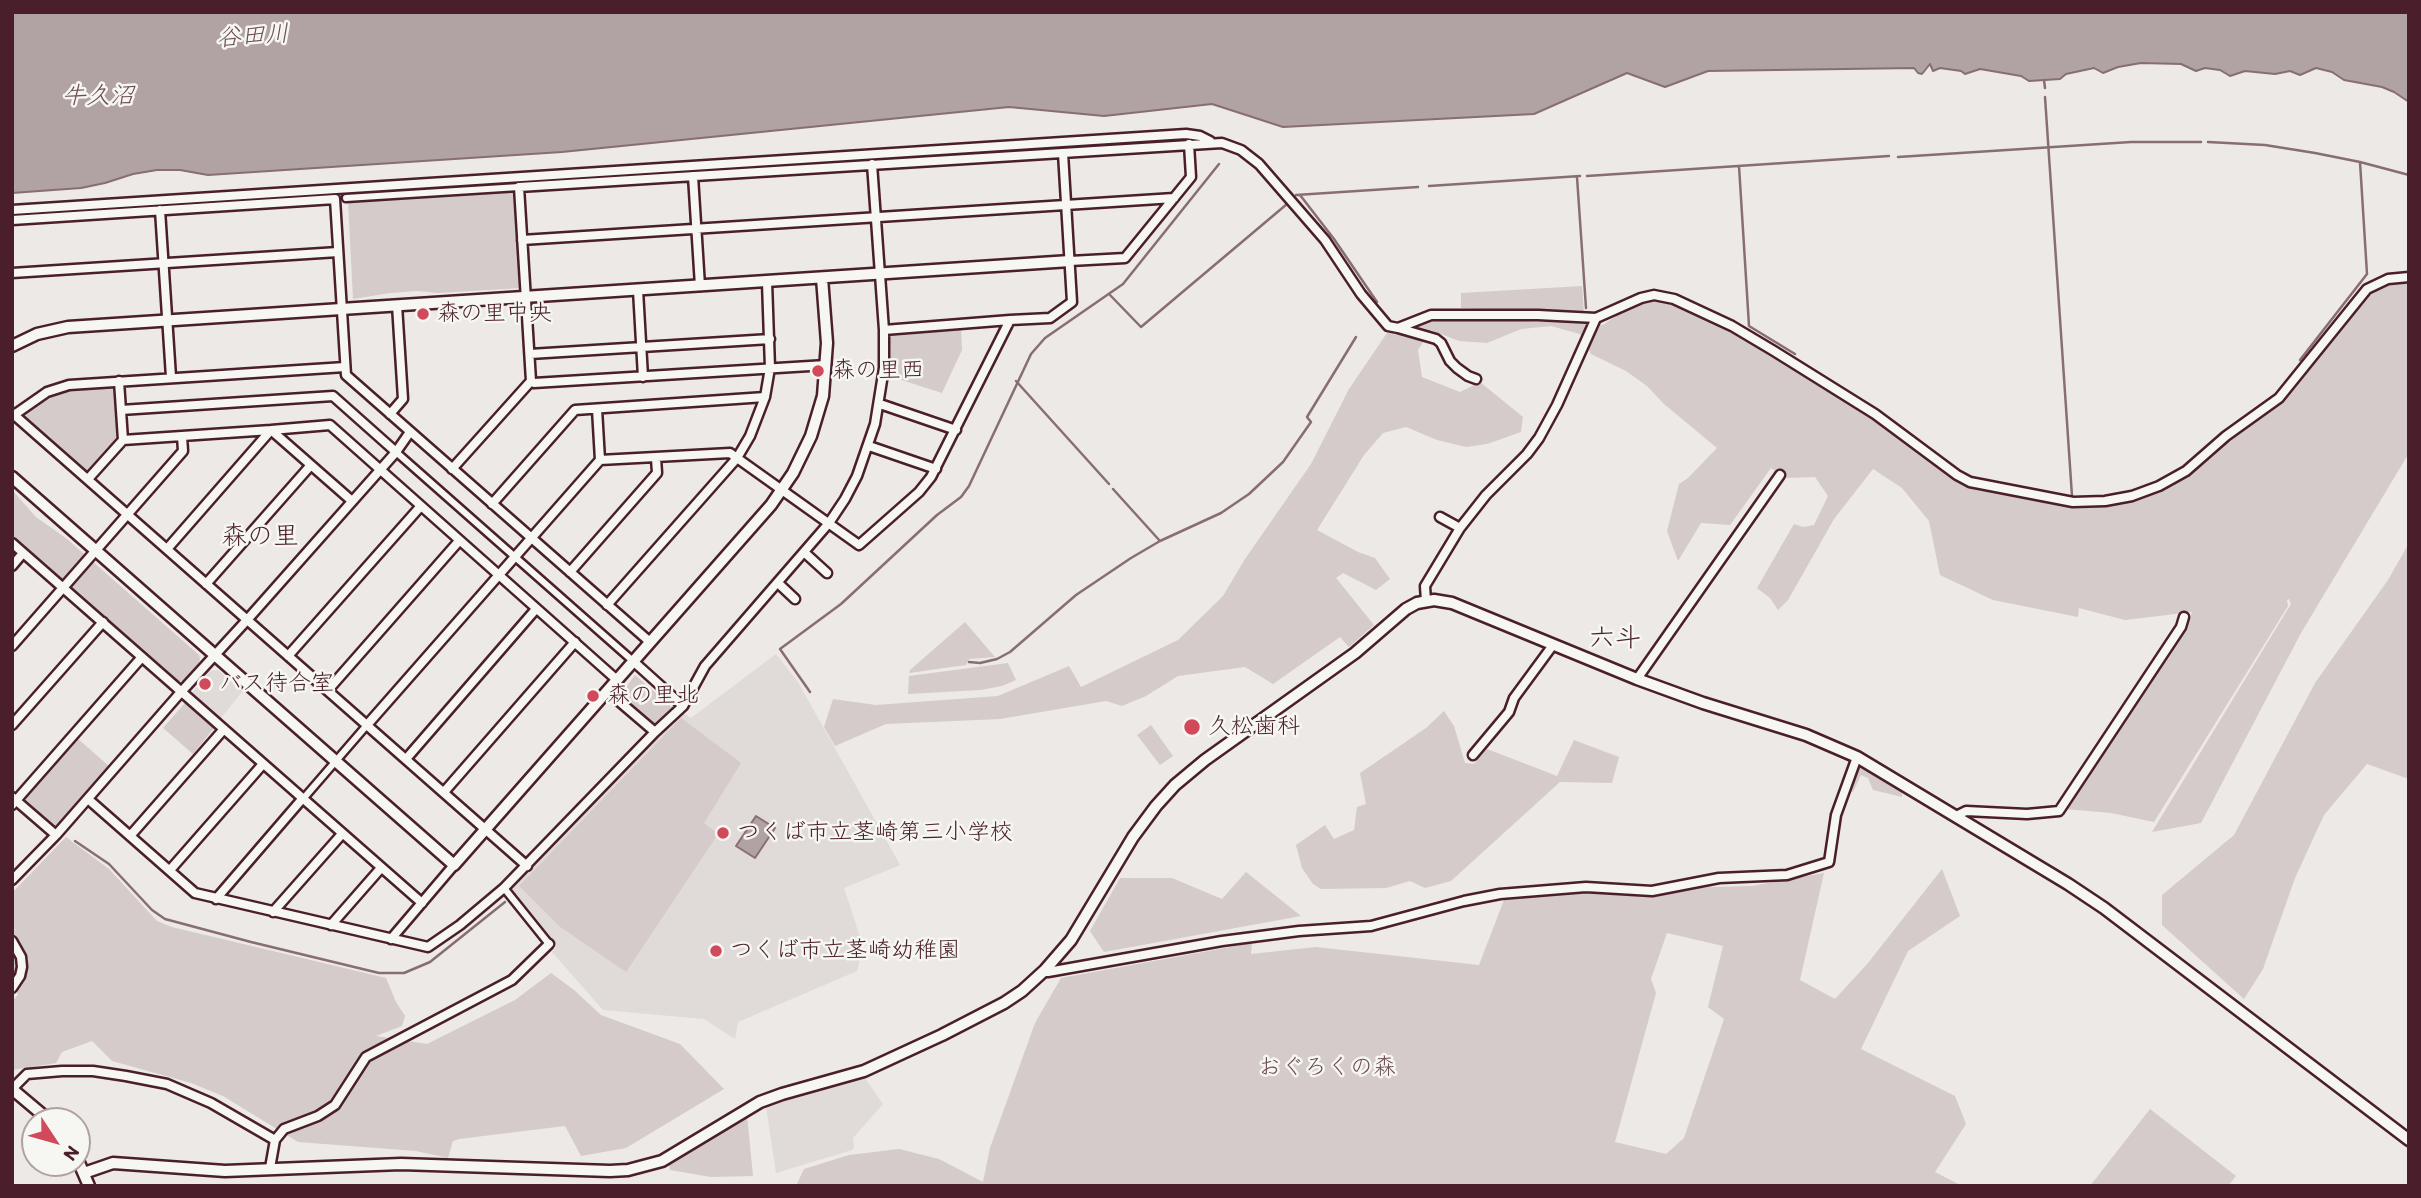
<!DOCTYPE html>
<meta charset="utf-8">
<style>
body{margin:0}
#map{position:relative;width:2421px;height:1198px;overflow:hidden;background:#ece9e6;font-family:Itim,sans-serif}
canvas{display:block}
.frame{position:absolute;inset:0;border:14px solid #4a1f2b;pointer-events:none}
.north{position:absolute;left:21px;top:1107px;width:70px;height:70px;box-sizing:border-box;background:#f6f6f2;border:2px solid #b1a0a2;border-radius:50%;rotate:126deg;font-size:19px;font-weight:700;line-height:28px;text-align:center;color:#4a1f2b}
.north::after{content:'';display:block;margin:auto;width:24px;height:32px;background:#d1495b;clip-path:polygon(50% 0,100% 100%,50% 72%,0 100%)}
</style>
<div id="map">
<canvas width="2421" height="1198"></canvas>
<div class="frame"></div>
<div class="north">N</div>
</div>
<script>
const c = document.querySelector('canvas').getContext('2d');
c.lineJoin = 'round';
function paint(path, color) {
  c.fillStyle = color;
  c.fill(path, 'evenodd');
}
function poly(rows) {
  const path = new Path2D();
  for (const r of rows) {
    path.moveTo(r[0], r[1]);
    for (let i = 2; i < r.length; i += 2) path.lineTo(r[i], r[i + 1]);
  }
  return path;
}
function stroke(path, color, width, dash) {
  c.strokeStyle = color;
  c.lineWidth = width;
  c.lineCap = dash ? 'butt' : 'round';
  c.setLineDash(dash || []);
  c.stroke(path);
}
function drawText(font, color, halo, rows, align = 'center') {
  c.font = font + ' Itim,"Klee One",sans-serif';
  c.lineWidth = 5;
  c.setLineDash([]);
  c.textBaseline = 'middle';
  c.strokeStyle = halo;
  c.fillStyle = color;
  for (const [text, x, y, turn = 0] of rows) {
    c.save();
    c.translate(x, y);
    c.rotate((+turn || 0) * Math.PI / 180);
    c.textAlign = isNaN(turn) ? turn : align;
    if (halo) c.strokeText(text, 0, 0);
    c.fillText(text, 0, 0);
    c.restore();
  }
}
paint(poly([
 [776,654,798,682,900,865,844,888,863,946,857,971,738,1022,735,1039,704,1019,603,1010,552,952,556,948,509,888,682,712,691,718],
 [218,670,243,691,220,719,191,694,210,671],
 [864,1077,883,1104,853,1138,854,1147,852,1150,776,1173,766,1106]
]), '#e0dad8');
paint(poly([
 [514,191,521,288,438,293,417,291,390,293,353,299,348,201],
 [2409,282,2409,453,2301,633,2201,823,2152,832,2291,604,2289,599,2287,600,2288,606,2154,822,2111,813,2065,809,2186,628,2192,612,2125,620,2079,608,2078,617,1993,600,1940,575,1929,521,1902,488,1873,469,1834,519,1788,600,1778,610,1770,598,1757,588,1794,524,1803,527,1814,525,1828,496,1815,477,1786,478,1771,468,1730,525,1701,523,1678,561,1667,531,1679,484,1688,478,1717,448,1664,404,1647,386,1626,371,1591,354,1580,334,1551,326,1521,329,1487,343,1459,341,1431,330,1418,350,1422,377,1460,392,1480,382,1523,417,1521,432,1487,444,1466,447,1437,440,1406,427,1383,433,1364,455,1317,530,1358,552,1375,558,1390,579,1376,590,1343,573,1336,578,1374,625,1349,647,1340,637,1273,684,1245,667,1178,676,1146,696,1122,706,1106,701,1000,719,886,724,835,746,824,727,833,699,876,705,998,696,1069,666,1081,687,1178,640,1223,596,1245,559,1311,464,1349,389,1389,330,1398,332,1431,320,1584,322,1603,325,1637,302,1668,301,1690,309,1745,339,1822,385,1875,419,1965,483,1985,491,2071,506,2124,503,2184,478,2228,439,2282,400,2354,309,2371,291,2383,285],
 [1582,286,1584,313,1461,308,1461,293],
 [961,328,962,350,942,393,889,376,889,336,891,333],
 [116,386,120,436,89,471,86,471,24,418,23,413,37,403,66,390],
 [12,490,36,517,67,539,199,655,200,660,198,664,184,681,178,681,12,536],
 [2409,543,2409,779,2367,764,2324,815,2295,878,2263,969,2244,999,2162,925,2162,895,2234,835,2315,683,2388,580],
 [965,622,995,657,969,659,966,665,909,673,910,670],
 [1008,663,1016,680,1002,686,980,690,908,694,909,676],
 [635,675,673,708,653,728,618,698],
 [185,703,214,728,193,754,163,728],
 [1444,711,1454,726,1465,763,1474,764,1487,749,1557,776,1574,740,1619,757,1612,783,1560,782,1451,881,1425,888,1410,881,1386,888,1321,889,1313,884,1302,868,1296,845,1325,825,1334,839,1354,830,1357,807,1366,804,1360,773,1426,728],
 [681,718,741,763,704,823,718,834,626,972,559,926,519,886],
 [1151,725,1173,756,1160,765,1137,735],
 [76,737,110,767,57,826,52,827,24,802,24,798],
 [1860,766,1902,792,1902,797,1873,790,1868,778,1861,775,1853,792,1849,790,1857,767],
 [66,837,109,869,157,921,172,927,386,978,396,1002,405,1016,402,1026,376,1036,427,1044,515,1000,551,973,574,990,601,1015,680,1044,724,1089,626,1148,581,1156,565,1126,459,1139,453,1141,448,1158,416,1151,298,1142,223,1096,191,1083,112,1061,92,1041,62,1052,56,1063,12,1070,12,1001,18,995,12,973,12,928,16,931,12,925,12,893],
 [1942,869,1960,916,1908,951,1861,1049,1955,1096,1966,1124,1935,1172,1962,1186,796,1186,804,1169,849,1155,899,1149,939,1159,983,1182,990,1148,1035,1023,1061,978,1252,943,1251,954,1316,947,1479,965,1504,900,1601,890,1752,886,1824,873,1800,980,1835,999,1868,963],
 [1667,933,1723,946,1708,1007,1724,1019,1684,1138,1666,1154,1615,1142,1656,993,1651,979],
 [1246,872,1301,916,1104,952,1090,931,1120,878,1172,878,1222,899],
 [2150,1109,2236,1176,2228,1186,2090,1186],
 [747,1115,753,1176,711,1177,670,1170,669,1164,690,1152,718,1131]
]), '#d4cbca');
const water = poly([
 [12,12,2409,12,2409,102,2394,92,2382,87,2344,80,2332,72,2316,68,2300,75,2290,71,2275,74,2245,71,2230,76,2220,70,2205,68,2196,71,2181,64,2141,63,2118,67,2103,73,2094,68,2066,74,2060,79,2029,81,2021,76,1980,69,1965,74,1961,71,1940,68,1933,71,1930,64,1922,74,1918,73,1914,68,1708,71,1665,87,1627,73,1534,114,1283,127,1212,104,1104,116,1009,107,562,152,208,175,180,170,157,170,133,174,105,183,81,188,12,193,12,12],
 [756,816,775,828,755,858,736,846,756,816]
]);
paint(water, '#b1a2a3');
stroke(water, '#886e73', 2);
stroke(poly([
 [2044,80,2045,88],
 [2045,97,2072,496],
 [2208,142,2265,145,2315,153,2360,162,2409,175],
 [1898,157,2131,142,2201,142],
 [1739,166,1749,326,1795,354],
 [1587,176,1889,156],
 [1577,177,1586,308],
 [1429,186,1580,176],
 [1296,195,1418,187],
 [1300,195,1334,239,1377,302],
 [1109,294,1141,327,1287,204],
 [2300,360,2367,274,2360,162],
 [1016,381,1109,484],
 [1113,489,1160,541],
 [969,662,980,663,997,659,1010,652,1076,595,1131,558,1160,541,1221,513,1249,494,1283,462,1311,422,1307,417,1356,337],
 [810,692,780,649,841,604,937,515,961,497,969,486,1031,354,1045,338,1123,284,1219,164],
 [75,841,109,864,152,910,165,919,251,942,379,973,404,973,430,962,505,902]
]), '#886e73', 2.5);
const pedestrian = poly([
 [346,198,519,187],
 [396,452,633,661],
 [303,799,367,725],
 [504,888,549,944]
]);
const minor = poly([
 [693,176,700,286],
 [12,210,1186,134,1200,136,1210,141],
 [160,210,171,377],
 [12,220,335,199,346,375,650,642],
 [522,240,1174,198],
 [1070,261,1125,258,1191,177,1189,144],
 [12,273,338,252],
 [638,290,643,377],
 [1398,328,1436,339,1441,343,1450,361,1457,368,1468,376,1476,379],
 [884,330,1010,320],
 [530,354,770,339],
 [119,381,123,440],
 [531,381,534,383,826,365],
 [880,404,956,430],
 [597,409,600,460],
 [121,410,333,396,396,452],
 [12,413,527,866],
 [390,414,403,399,397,305],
 [14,415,47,392,69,385,345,367],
 [869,446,936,469],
 [452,469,531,381,519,187,1222,143,1241,150,1259,164,1325,240,1361,294,1388,326,1398,328,1431,315,1538,315,1596,318,1641,298,1654,295,1674,299,1732,326,1774,351,1875,414,1957,475,1970,482,2073,502,2105,501,2132,496,2159,486,2186,471,2226,436,2279,398,2367,289,2388,279,2409,277],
 [88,479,123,440,182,436],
 [492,504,575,410,765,397],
 [1440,517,1460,528],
 [12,543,422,903],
 [167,549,271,430,330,425,617,680],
 [804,552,827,573],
 [12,566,23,553],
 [570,572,657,473,656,458],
 [778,583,795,599],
 [206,584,311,465],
 [1426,601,1425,586,1460,528,1486,495,1527,454,1539,438,1557,405,1596,318],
 [607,605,737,458,750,436,765,397,770,368,767,282],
 [12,646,183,451,182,436,271,430,352,501],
 [288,656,420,507],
 [633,661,683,706],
 [1637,679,1780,475],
 [328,690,459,541],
 [607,691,655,732],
 [12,725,103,622],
 [367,725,600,460,730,453,859,545,919,492,931,477,1010,320,1050,318,1072,302,1063,153],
 [1473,755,1509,712,1514,698,1553,645],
 [406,759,536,609],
 [444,792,575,642],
 [12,797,56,835],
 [88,799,195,893,428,947,460,925,504,888,655,732,683,706,705,666,829,523,845,499,857,476,875,424,884,368,884,330,872,164],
 [12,805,142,657],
 [1956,816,1966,811,2027,814,2059,811,2181,627,2184,617],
 [130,836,224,729],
 [170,870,263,764],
 [12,880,56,835,181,692,247,620,396,452,410,432],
 [216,899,303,798],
 [273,912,342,834],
 [331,925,381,868],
 [391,939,454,865],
 [12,941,21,957,22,967,20,976,12,988],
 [1048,972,1222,941,1299,931,1371,926,1464,901,1500,894,1586,887,1652,891,1719,878,1787,875,1829,862,1836,815,1857,757],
 [12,1089,27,1074,62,1071,93,1071,126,1076,167,1084,211,1103,275,1140,270,1168],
 [275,1140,284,1129,318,1116,335,1105,366,1057,512,980,549,944]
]);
const tertiary = poly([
 [12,346,37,334,68,327,1070,261],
 [12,477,454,865,771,505,793,473,811,436,823,396,827,343,822,278],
 [12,1089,50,1121],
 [77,1158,89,1186],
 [84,1173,113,1163,225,1171,401,1164,610,1171,628,1170,662,1161,760,1102,782,1094,864,1071,942,1035,1004,1003,1022,991,1045,970,1071,940,1133,837,1156,806,1175,785,1205,760,1355,653,1406,609,1417,603,1434,600,1452,603,1637,679,1703,703,1806,735,1857,757,2068,884,2104,908,2409,1140]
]);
stroke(pedestrian, '#4a1f2b', 11);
stroke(minor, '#4a1f2b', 13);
stroke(tertiary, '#4a1f2b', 15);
stroke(pedestrian, '#f6f6f2', 6);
stroke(minor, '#f6f6f2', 8);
stroke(tertiary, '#f6f6f2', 10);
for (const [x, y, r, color] of [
 [423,314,7,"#d1495b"],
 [818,371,7,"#d1495b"],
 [205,684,7,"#d1495b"],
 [593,696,7,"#d1495b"],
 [1192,727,9,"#d1495b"],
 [723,833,7,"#d1495b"],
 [716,951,7,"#d1495b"]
]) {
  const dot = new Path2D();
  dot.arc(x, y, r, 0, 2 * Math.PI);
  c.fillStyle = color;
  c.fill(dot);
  stroke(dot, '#f6f6f2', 2.5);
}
drawText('23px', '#4a1f2b', '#f6f6f2', [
 ["森の里中央",437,314],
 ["森の里西",832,371],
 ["バス待合室",219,684],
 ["森の里北",607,696],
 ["久松歯科",1208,727],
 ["つくば市立茎崎第三小学校",737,833],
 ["つくば市立茎崎幼稚園",730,951]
], 'left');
drawText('23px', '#6c4a53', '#f6f6f2', [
 ["おぐろくの森",1327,1068]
]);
drawText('italic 24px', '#6e4d55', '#f6f6f2', [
 ["谷田川",253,37,-4],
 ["牛久沼",98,97]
]);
drawText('26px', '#4a1f2b', '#f6f6f2', [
 ["森の里",260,537],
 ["六斗",1615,639]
]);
</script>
